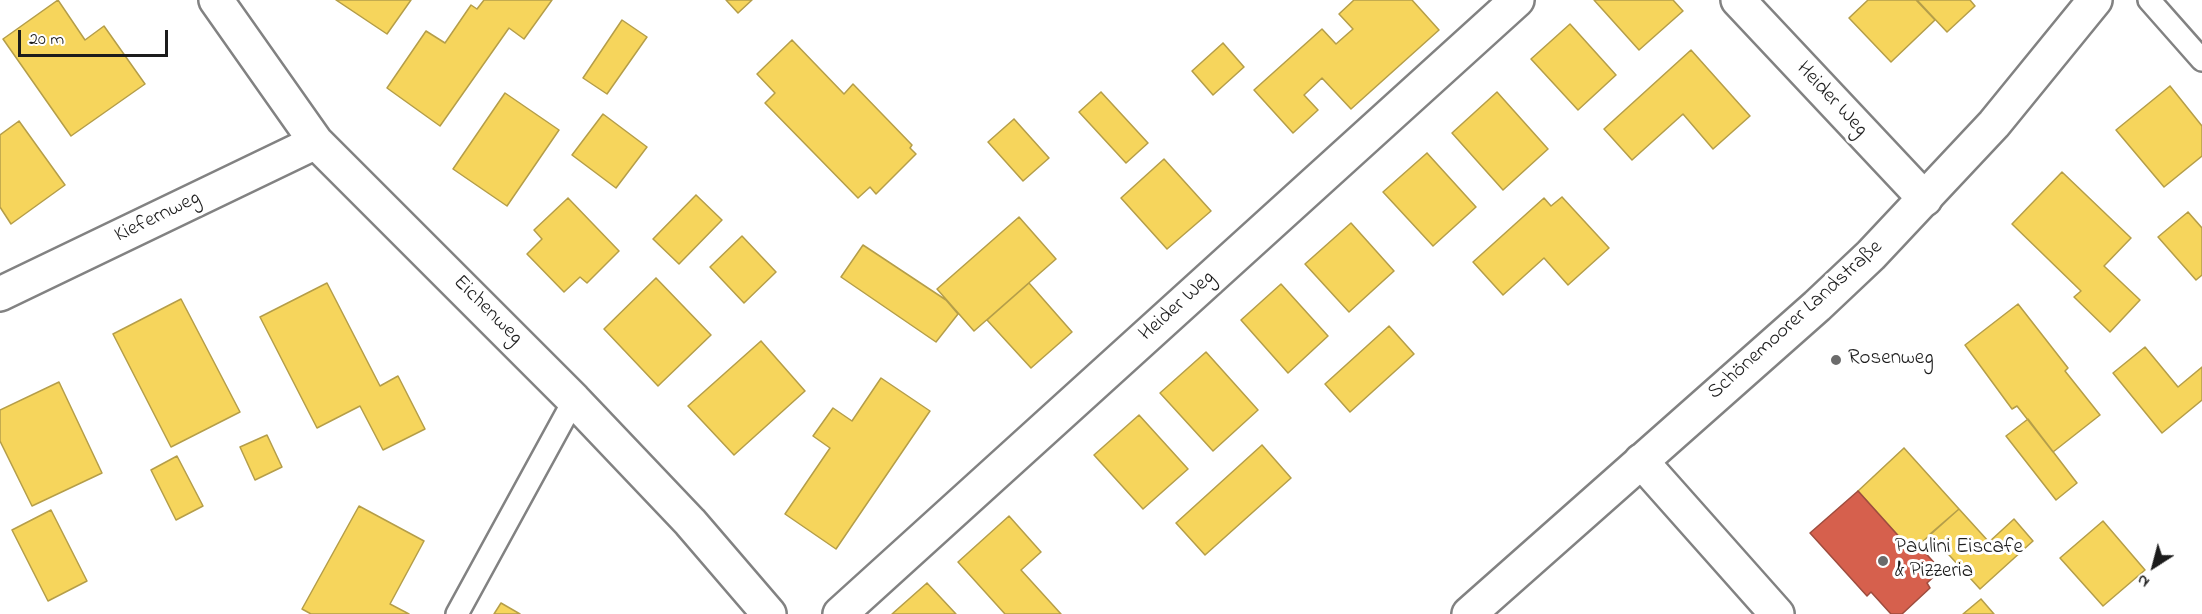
<!DOCTYPE html>
<meta charset="utf-8">
<style>
body{margin:0}
#map{position:relative;width:2202px;height:614px;overflow:hidden;background:#fff;font-family:"Indie Flower",sans-serif}
canvas{display:block}
.north{position:absolute;left:2124px;top:536px;width:60px;height:60px;-webkit-text-stroke:4px #fff;paint-order:stroke;rotate:216deg;font-size:16px;font-weight:700;line-height:24px;text-align:center;color:#1c1c1c}
.north::after{content:'';display:block;margin:auto;width:21px;height:27px;background:#1c1c1c;clip-path:polygon(50% 0,100% 100%,50% 72%,0 100%)}
.scale{position:absolute;left:18px;top:30px;width:150px;height:27px;box-sizing:border-box;border:3px solid #1c1c1c;border-top:0;padding-left:8px;font-size:18px;line-height:21px;white-space:nowrap;color:#1c1c1c;-webkit-text-stroke:4px #fff;paint-order:stroke}
</style>
<div id="map">
<canvas width="2202" height="614"></canvas>
<div class="north">N</div>
<div class="scale">20 m</div>
</div>
<script>
const c = document.querySelector('canvas').getContext('2d');
c.lineJoin = 'round';
function paint(path, color) {
  c.fillStyle = color;
  c.fill(path, 'evenodd');
}
function poly(rows) {
  const path = new Path2D();
  for (const r of rows) {
    path.moveTo(r[0], r[1]);
    for (let i = 2; i < r.length; i += 2) path.lineTo(r[i], r[i + 1]);
  }
  return path;
}
function stroke(path, color, width, dash) {
  c.strokeStyle = color;
  c.lineWidth = width;
  c.lineCap = dash ? 'butt' : 'round';
  c.setLineDash(dash || []);
  c.stroke(path);
}
function drawText(font, color, halo, rows, align = 'center') {
  c.font = font + ' "Indie Flower",sans-serif';
  c.lineWidth = 6;
  c.setLineDash([]);
  c.textBaseline = 'middle';
  c.strokeStyle = halo;
  c.fillStyle = color;
  for (const [text, x, y, turn = 0] of rows) {
    c.save();
    c.translate(x, y);
    c.rotate((+turn || 0) * Math.PI / 180);
    c.textAlign = isNaN(turn) ? turn : align;
    if (halo) c.strokeText(text, 0, 0);
    c.fillText(text, 0, 0);
    c.restore();
  }
}
const homes = poly([
 [58,0,85,40,104,26,145,84,71,136,3,39,58,0],
 [336,0,411,0,387,34,336,0],
 [484,0,552,0,524,39,509,28,440,126,387,88,426,31,445,43,471,5,477,9,484,0],
 [726,0,752,0,738,13,726,0],
 [1354,0,1412,0,1439,30,1351,109,1322,78,1304,95,1318,110,1293,133,1254,90,1322,29,1336,44,1353,29,1339,14,1354,0],
 [1594,0,1673,0,1683,11,1639,50,1594,0],
 [1868,0,1916,0,1935,20,1891,62,1849,18,1868,0],
 [1917,0,1970,0,1975,6,1947,32,1917,0],
 [622,20,647,37,607,94,583,78,622,20],
 [1570,24,1616,75,1578,110,1531,59,1570,24],
 [792,40,844,94,853,84,912,145,910,148,916,154,876,194,870,187,858,198,765,103,775,93,757,74,792,40],
 [1223,43,1244,67,1213,95,1192,71,1223,43],
 [1691,50,1750,116,1713,149,1683,114,1632,160,1604,129,1691,50],
 [2170,86,2202,126,2202,156,2164,187,2116,130,2170,86],
 [1101,92,1148,143,1126,163,1079,112,1101,92],
 [1497,92,1548,149,1503,190,1452,133,1497,92],
 [505,93,559,130,507,206,453,169,505,93],
 [603,114,647,147,616,188,572,155,603,114],
 [1014,119,1049,158,1023,181,988,142,1014,119],
 [19,121,65,185,11,224,0,207,0,135,19,121],
 [1427,153,1476,207,1433,246,1383,192,1427,153],
 [1164,159,1211,211,1167,249,1121,198,1164,159],
 [2062,172,2131,238,2104,266,2140,300,2110,332,2074,297,2081,291,2012,224,2062,172],
 [696,195,722,220,679,264,653,239,696,195],
 [1562,197,1609,248,1568,285,1544,258,1503,295,1473,262,1544,198,1551,206,1562,197],
 [568,198,619,251,587,283,580,277,564,292,527,254,542,239,534,230,568,198],
 [2188,212,2202,228,2202,275,2196,280,2158,237,2188,212],
 [1019,217,1056,259,974,331,937,289,1019,217],
 [1351,223,1394,271,1349,312,1305,264,1351,223],
 [742,236,776,272,744,303,710,267,742,236],
 [863,245,946,300,958,314,936,342,841,277,863,245],
 [656,278,711,335,658,386,604,329,656,278],
 [327,283,380,386,398,376,425,429,383,450,360,406,317,428,260,317,327,283],
 [1029,283,1072,332,1031,368,987,320,1029,283],
 [1281,284,1328,336,1288,373,1241,320,1281,284],
 [181,299,240,412,171,447,113,334,181,299],
 [2018,304,2068,368,2065,371,2100,415,2053,452,2017,406,2012,409,1965,345,2018,304],
 [1389,326,1414,354,1350,412,1325,384,1389,326],
 [761,341,805,391,734,455,688,406,761,341],
 [2145,347,2178,387,2202,367,2202,400,2162,433,2113,373,2145,347],
 [1206,352,1258,410,1213,451,1160,393,1206,352],
 [881,378,930,411,836,549,785,514,830,448,813,436,833,408,852,421,881,378],
 [59,382,102,473,32,506,0,441,0,410,59,382],
 [1139,415,1188,469,1143,509,1094,455,1139,415],
 [2028,419,2077,483,2056,500,2006,436,2028,419],
 [267,435,282,467,255,480,240,447,267,435],
 [1262,445,1291,478,1205,555,1176,523,1262,445],
 [1904,448,1959,509,1912,551,1858,491,1904,448],
 [177,456,203,506,176,520,151,470,177,456],
 [359,506,424,541,390,604,409,614,311,614,302,609,359,506],
 [1959,509,1989,542,2014,519,2033,541,1980,589,1930,534,1959,509],
 [51,510,87,581,48,601,12,530,51,510],
 [1009,516,1041,552,1021,570,1061,614,1005,614,958,562,1009,516],
 [2103,521,2145,570,2103,606,2060,558,2103,521],
 [927,583,956,614,892,614,927,583],
 [1981,599,1994,614,1963,614,1981,599],
 [501,603,520,614,494,614,501,603]
]);
paint(homes, '#f6d55c');
stroke(homes, '#b59e49', 1.5);
const shops = poly([
 [1858,491,1912,551,1918,545,1941,570,1927,583,1930,588,1902,614,1891,614,1871,592,1867,596,1810,533,1858,491]
]);
paint(shops, '#d6604d');
stroke(shops, '#9e4c3e', 1.5);
const service = poly([
 [2149,0,2202,60],
 [457,614,574,400]
]);
const minor = poly([
 [216,0,316,142,574,400,690,522,769,614],
 [1738,0,1925,199],
 [0,294,316,142],
 [1641,461,1777,614],
 [840,614,1517,0]
]);
const tertiary = poly([
 [1469,614,1817,306,1871,255,1994,124,2095,0]
]);
stroke(service, '#828282', 26);
stroke(minor, '#828282', 38);
stroke(tertiary, '#828282', 38);
stroke(service, '#fff', 21);
stroke(minor, '#fff', 33);
stroke(tertiary, '#fff', 33);
for (const [x, y, r, color] of [
 [1836,360,6,"#6b6b6b"],
 [1883,561,6,"#6b6b6b"]
]) {
  const dot = new Path2D();
  dot.arc(x, y, r, 0, 2 * Math.PI);
  c.fillStyle = color;
  c.fill(dot);
  stroke(dot, '#fff', 2);
}
drawText('21px', '#1c1c1c', '#fff', [
 ["Heider Weg",1831,100,47],
 ["Kiefernweg",158,218,-26],
 ["Heider Weg",1178,307,-42],
 ["Eichenweg",487,311,45],
 ["Schönemoorer Landstraße",1796,321,-42]
]);
drawText('21px', '#1c1c1c', '#fff', [
 ["Rosenweg",1848,360],
 ["Paulini Eiscafe",1895,549],
 ["& Pizzeria",1895,573]
], 'left');
</script>
